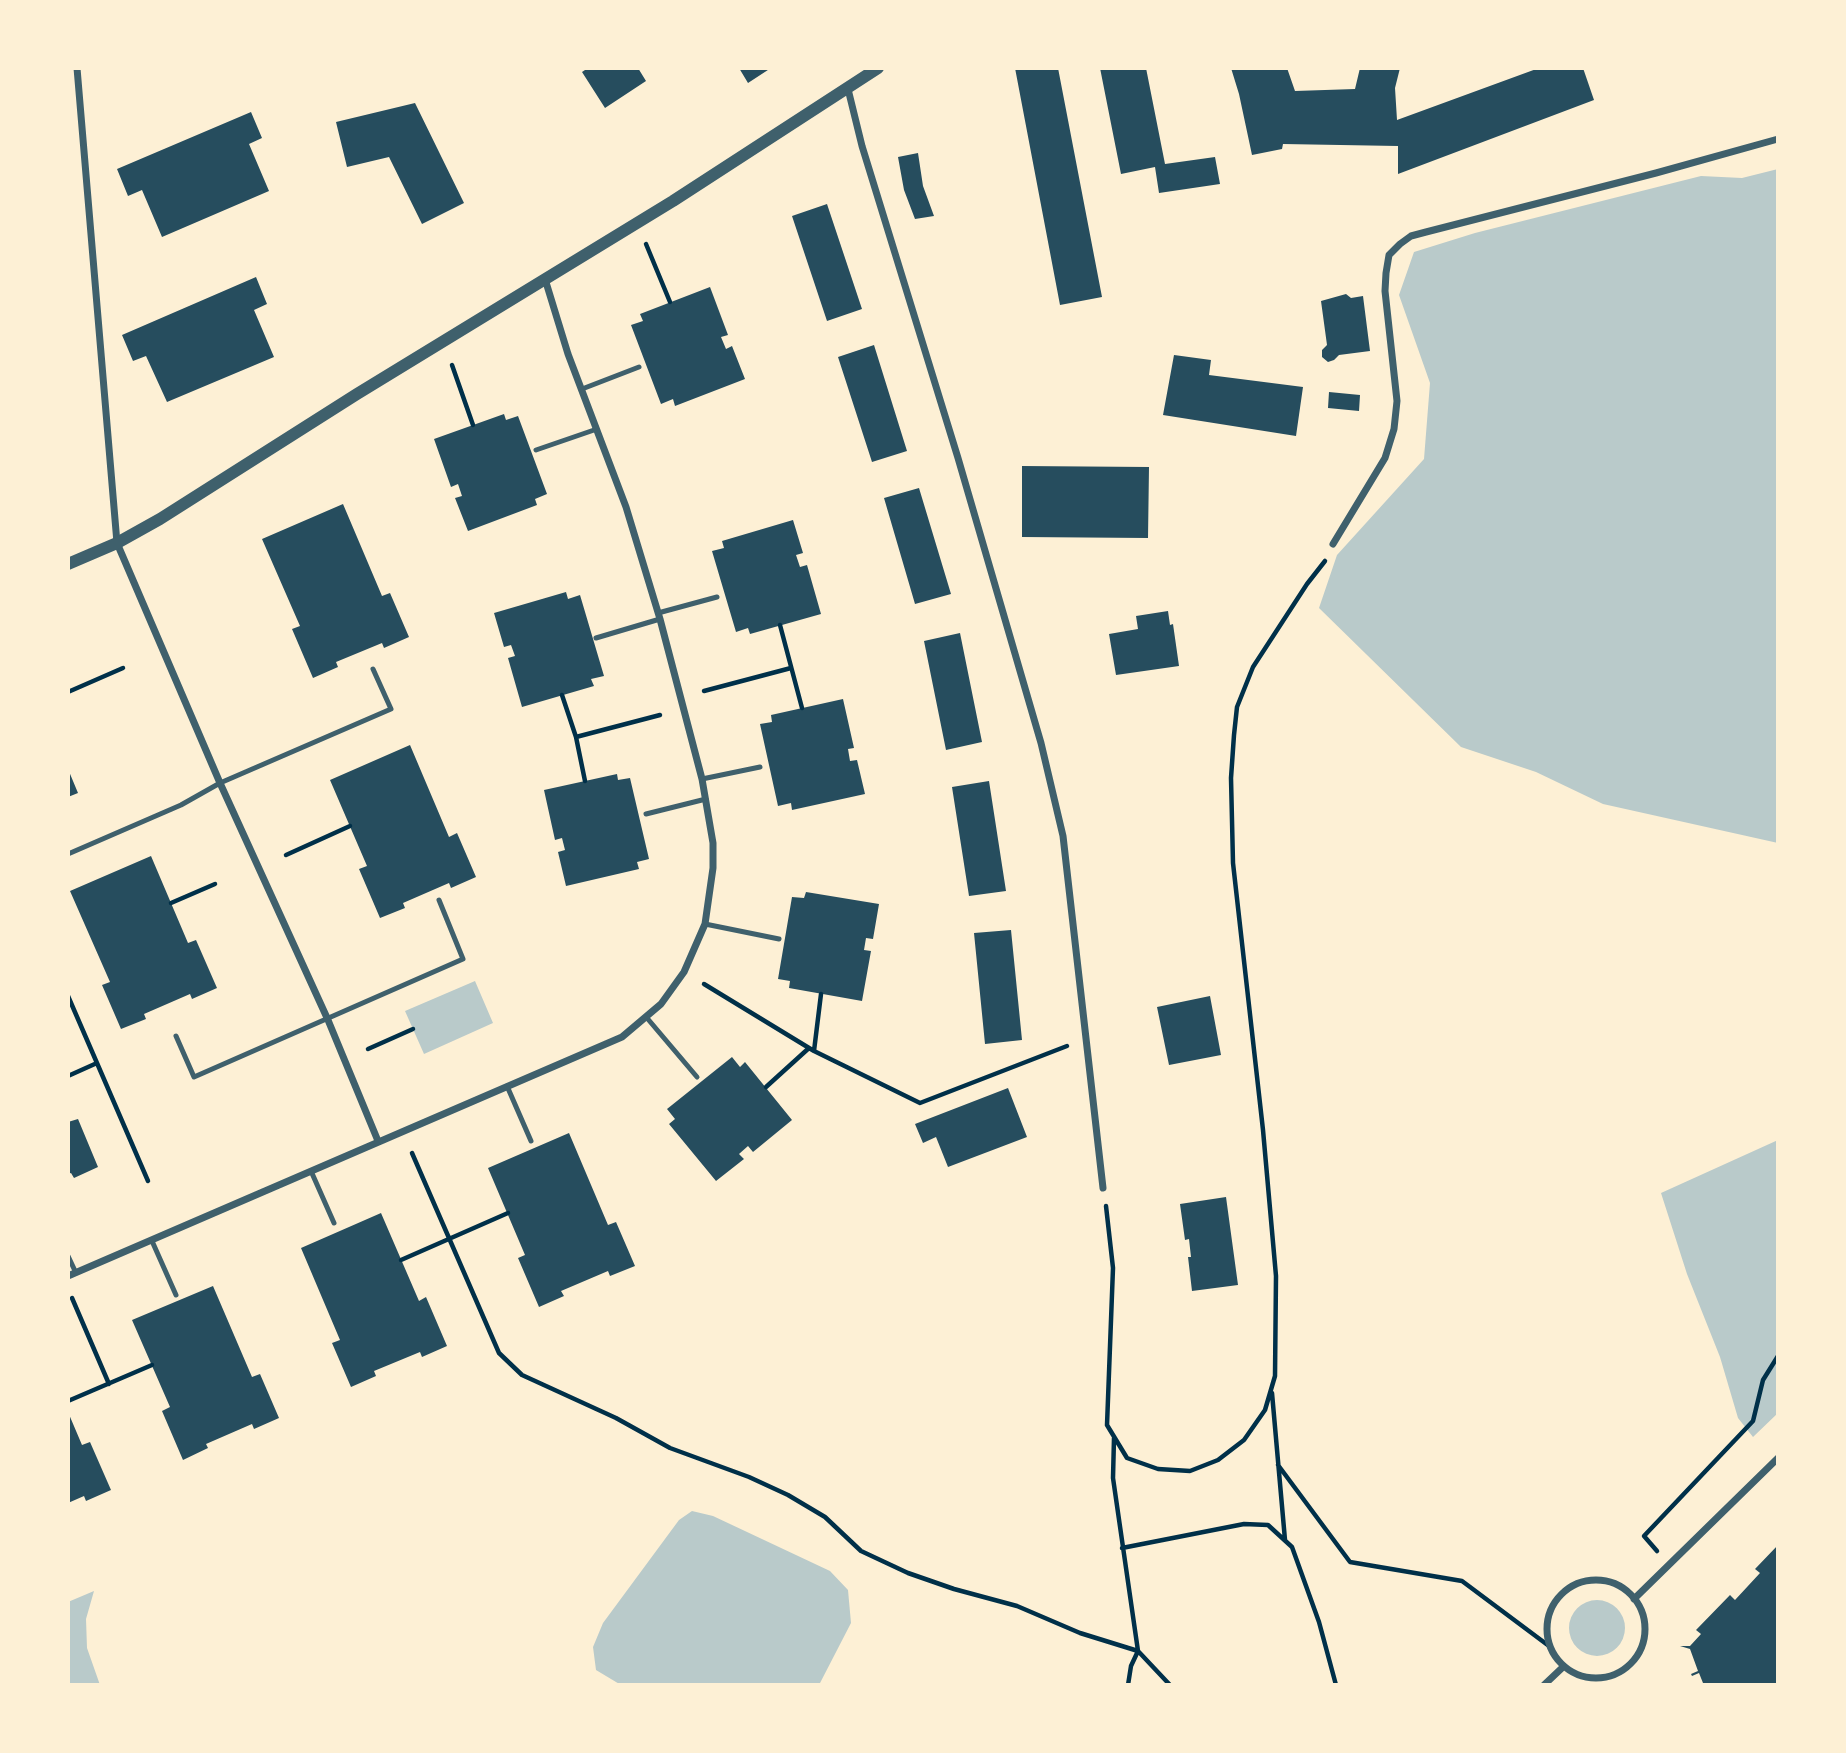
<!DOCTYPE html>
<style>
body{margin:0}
#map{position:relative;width:1846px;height:1753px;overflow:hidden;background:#fdf0d5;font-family:Georgia,serif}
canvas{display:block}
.frame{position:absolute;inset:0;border:70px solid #fdf0d5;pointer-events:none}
</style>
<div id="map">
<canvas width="1846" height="1753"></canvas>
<div class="frame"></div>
</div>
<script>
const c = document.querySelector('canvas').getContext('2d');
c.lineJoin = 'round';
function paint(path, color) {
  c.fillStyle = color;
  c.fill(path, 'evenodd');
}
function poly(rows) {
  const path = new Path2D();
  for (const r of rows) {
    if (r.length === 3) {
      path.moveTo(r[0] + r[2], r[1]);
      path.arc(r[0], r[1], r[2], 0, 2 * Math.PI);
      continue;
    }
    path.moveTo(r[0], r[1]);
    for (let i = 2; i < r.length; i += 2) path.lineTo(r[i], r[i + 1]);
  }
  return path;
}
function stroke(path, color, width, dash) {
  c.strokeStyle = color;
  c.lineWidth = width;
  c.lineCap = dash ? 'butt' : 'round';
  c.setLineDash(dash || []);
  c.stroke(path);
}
paint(poly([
 [1778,169,1778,843,1603,804,1536,772,1461,747,1319,608,1337,555,1424,459,1430,383,1399,295,1414,252,1475,233,1701,176,1742,178],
 [475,981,493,1023,424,1054,405,1011],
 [1778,1140,1778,1413,1753,1437,1738,1418,1720,1357,1687,1274,1661,1193],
 [692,1511,713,1516,830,1571,848,1590,851,1623,819,1685,621,1685,596,1670,593,1647,603,1623,679,1520],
 [94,1591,86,1619,87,1648,100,1685,68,1685,68,1602],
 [1597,1628,28]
]), '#b9caca');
paint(poly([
 [588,68,638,68,646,81,605,108,582,72],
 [739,68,771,68,748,83],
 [1015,68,1058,68,1102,297,1060,305],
 [1100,68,1146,68,1165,164,1215,157,1220,184,1159,193,1155,167,1121,174],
 [1231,68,1287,68,1295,91,1355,89,1360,68,1400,68,1395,88,1397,120,1539,68,1583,68,1594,100,1398,174,1398,146,1283,144,1282,149,1252,155,1239,94],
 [415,103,464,203,422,224,389,157,347,167,336,122],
 [251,112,262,138,249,144,269,191,162,237,142,190,128,196,117,169],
 [918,153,923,186,934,216,915,219,904,190,898,157],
 [827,204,862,309,827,321,792,216],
 [256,277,267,304,254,310,274,357,167,402,146,356,133,361,122,335],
 [710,287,728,335,721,337,726,349,732,346,745,379,675,406,673,399,661,404,631,325,643,321,640,314],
 [1346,294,1351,298,1363,296,1370,351,1339,355,1334,360,1328,362,1322,357,1322,350,1327,345,1321,301],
 [874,345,907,451,872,462,838,357],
 [1174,355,1211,360,1209,375,1303,387,1296,436,1163,415],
 [1329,392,1360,395,1359,411,1328,408],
 [504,414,506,420,518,416,547,494,535,499,537,505,468,531,455,498,462,496,458,484,451,487,434,439],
 [1022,466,1149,467,1148,538,1022,537],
 [919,488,951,594,915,604,884,498],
 [343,504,382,596,390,593,409,637,384,648,382,643,336,662,338,667,313,678,292,629,300,626,262,539],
 [793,520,803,553,796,555,800,567,807,565,821,614,750,634,748,628,736,632,712,551,724,548,722,541],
 [566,592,568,599,580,595,604,676,591,679,594,686,522,707,508,658,515,656,511,645,504,647,494,613],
 [1168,611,1170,625,1173,624,1179,666,1116,675,1109,634,1138,629,1136,616],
 [960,633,982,742,946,750,924,641],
 [843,699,854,748,848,749,850,761,857,760,865,794,792,810,791,803,778,806,760,724,772,722,771,715],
 [410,745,449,837,457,833,476,877,451,888,449,883,403,903,405,908,380,918,359,869,367,866,330,780],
 [68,769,78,793,68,797],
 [617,774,618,780,630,778,649,859,637,862,639,869,566,886,558,852,565,850,562,838,555,840,544,790],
 [989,781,1006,891,969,896,952,787],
 [151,856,188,943,196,940,217,988,192,999,190,994,144,1014,146,1019,121,1029,102,985,110,982,70,891],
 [806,892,879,904,873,939,866,938,864,950,871,951,862,1001,789,988,790,981,778,979,792,897,804,898],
 [1011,930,1022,1040,985,1044,974,933],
 [1210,996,1221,1055,1169,1065,1157,1007],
 [732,1057,740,1067,745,1062,792,1120,753,1152,748,1146,739,1154,744,1159,716,1181,669,1124,675,1119,667,1109],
 [1008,1088,1027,1137,948,1167,936,1137,923,1143,915,1124],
 [78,1119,98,1167,74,1178,71,1173,68,1174,68,1122],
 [569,1133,608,1225,616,1222,635,1266,610,1276,608,1271,561,1291,564,1296,539,1307,518,1258,525,1255,488,1168],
 [1226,1197,1238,1285,1192,1291,1188,1257,1191,1257,1189,1239,1185,1240,1180,1204],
 [381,1213,419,1301,426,1297,447,1346,422,1357,420,1352,374,1371,376,1376,351,1387,332,1343,340,1340,301,1248],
 [213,1286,252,1377,260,1374,279,1418,254,1429,252,1424,206,1444,208,1448,183,1460,162,1411,170,1407,132,1320],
 [68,1412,82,1445,90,1442,111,1490,86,1501,84,1496,68,1503],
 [1778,1545,1778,1685,1698,1685,1703,1683,1699,1673,1692,1676,1691,1674,1698,1671,1690,1649,1680,1646,1690,1646,1701,1634,1696,1630,1730,1595,1735,1600,1760,1573,1755,1569]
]), '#264d5e');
stroke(poly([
 [646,244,670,302],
 [452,365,473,425],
 [780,625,802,708],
 [704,691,791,668],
 [68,692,123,668],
 [562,695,576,737,585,781],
 [576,737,660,715],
 [286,855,350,826],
 [171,903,215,884],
 [704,984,814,1051,920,1103,1067,1046],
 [68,996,148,1181],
 [368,1049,413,1029],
 [814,1051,821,994],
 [68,1076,97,1063],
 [766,1087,809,1048],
 [412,1153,499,1353,522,1375,616,1418,670,1448,749,1477,788,1495,825,1517,861,1551,908,1573,954,1589,1017,1606,1080,1633,1138,1651,1131,1666,1128,1685],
 [1106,1206,1113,1268,1107,1425,1127,1458,1158,1469,1190,1471,1218,1460,1244,1440,1265,1410,1275,1376,1276,1276,1263,1130,1233,863,1231,778,1234,735,1237,707,1253,667,1307,584,1325,561],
 [401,1260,508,1213],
 [72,1298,109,1384],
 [1272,1393,1285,1540],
 [68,1401,152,1365],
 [1114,1438,1113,1478,1138,1651,1170,1685],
 [1278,1465,1350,1562,1462,1581,1549,1646],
 [1122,1548,1244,1524,1268,1525,1292,1547,1319,1622,1336,1685],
 [1657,1551,1644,1536,1753,1421,1763,1380,1778,1356]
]), '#003049', 4.5);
stroke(poly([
 [582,389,639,367],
 [536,450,597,429],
 [658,613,717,597],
 [596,638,660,619],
 [702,779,760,767],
 [646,814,706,799],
 [68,854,181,805,220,783,391,709,373,669],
 [705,924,779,939],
 [647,1018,697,1077],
 [176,1036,194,1077,463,959,439,900],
 [507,1086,531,1141],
 [311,1171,334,1223],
 [152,1241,176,1295],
 [68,1256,76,1273]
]), '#3f606c', 5);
stroke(poly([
 [77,68,117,543,220,783,328,1020,378,1141],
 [848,89,862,146,958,458,1041,743,1063,836,1103,1188],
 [1333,544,1385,458,1394,429,1397,401,1385,291,1386,273,1389,255,1400,244,1411,236,1426,232,1656,173,1778,139],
 [68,1276,622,1037,661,1004,684,972,705,924,713,868,713,843,702,779,660,619,626,507,568,354,545,279],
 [1596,1629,49],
 [1634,1599,1778,1458],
 [1544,1685,1563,1667]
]), '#3f606c', 7);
stroke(poly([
 [68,564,117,543,160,519,357,394,673,201,878,68]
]), '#3f606c', 12);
</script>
